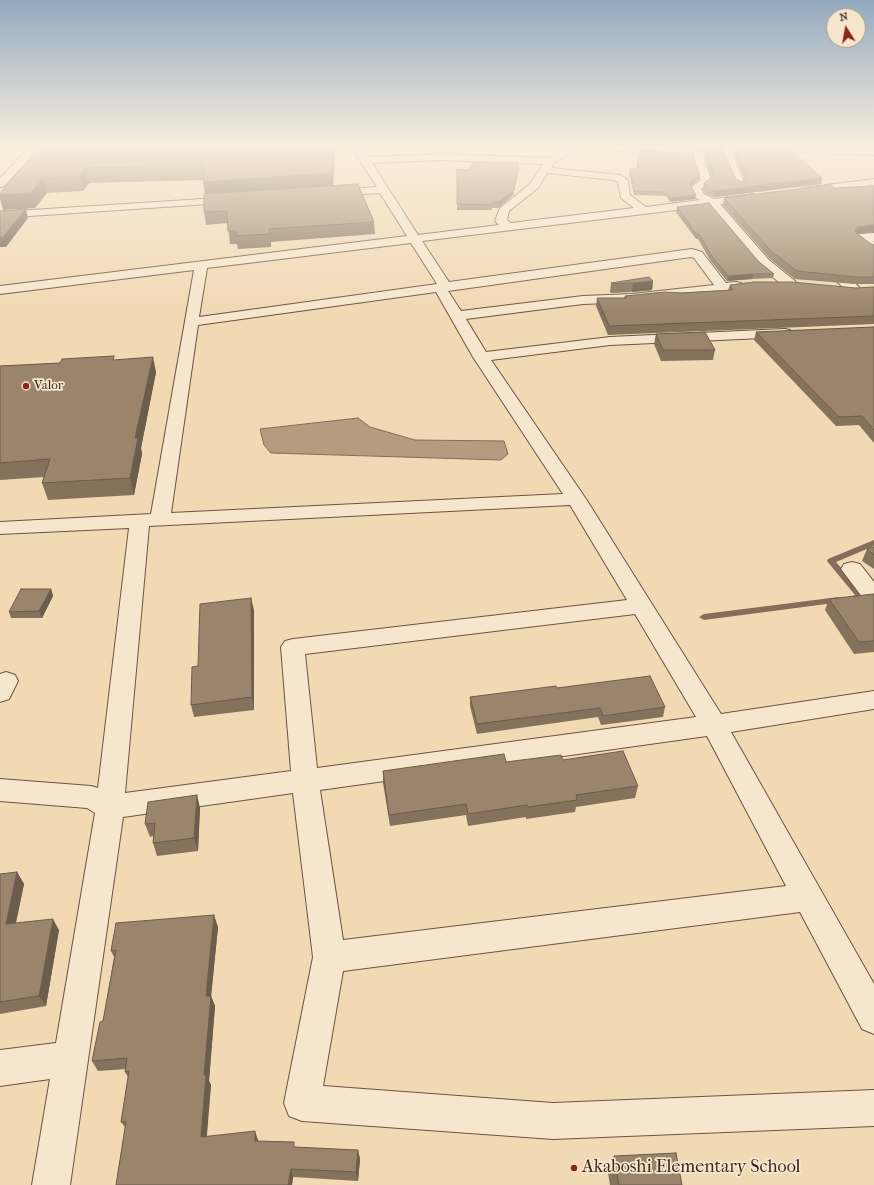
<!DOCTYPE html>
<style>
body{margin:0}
#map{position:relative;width:874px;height:1185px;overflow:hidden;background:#f1d9b4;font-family:"IM FELL French Canon",serif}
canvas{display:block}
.north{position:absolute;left:826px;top:8px;width:40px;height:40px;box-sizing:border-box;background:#f6e6ce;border:1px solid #ac9a87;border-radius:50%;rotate:349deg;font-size:11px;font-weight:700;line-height:16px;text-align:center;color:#3d271d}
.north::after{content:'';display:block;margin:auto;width:14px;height:18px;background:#8f2418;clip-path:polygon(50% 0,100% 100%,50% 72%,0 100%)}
</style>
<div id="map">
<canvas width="874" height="1185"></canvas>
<div class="north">N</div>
</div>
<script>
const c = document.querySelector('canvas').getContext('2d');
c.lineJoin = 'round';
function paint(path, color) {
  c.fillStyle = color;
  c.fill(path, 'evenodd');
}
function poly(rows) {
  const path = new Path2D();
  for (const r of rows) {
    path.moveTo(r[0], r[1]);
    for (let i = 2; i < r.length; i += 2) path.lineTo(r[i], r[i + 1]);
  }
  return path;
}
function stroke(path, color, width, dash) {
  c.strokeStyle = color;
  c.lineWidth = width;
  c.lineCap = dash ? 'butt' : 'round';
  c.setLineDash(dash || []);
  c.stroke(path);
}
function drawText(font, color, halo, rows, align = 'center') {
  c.font = font + ' "IM FELL French Canon",serif';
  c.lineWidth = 3.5;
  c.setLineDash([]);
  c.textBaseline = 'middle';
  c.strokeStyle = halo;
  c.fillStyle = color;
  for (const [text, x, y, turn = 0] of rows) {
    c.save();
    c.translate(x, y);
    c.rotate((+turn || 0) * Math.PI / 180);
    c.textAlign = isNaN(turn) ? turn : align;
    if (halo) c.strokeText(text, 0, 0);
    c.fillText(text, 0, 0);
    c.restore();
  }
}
const water = poly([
 [358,418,370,427,415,440,504,441,508,454,501,460,271,453,264,445,260,429,358,418]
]);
paint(water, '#b49c81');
stroke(water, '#846d59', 1);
paint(poly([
 [874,540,874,546,836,562,866,597,861,600,852,602,849,601,847,599,849,597,855,595,827,561,828,559,874,540],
 [839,597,842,598,844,600,842,602,704,620,699,617,704,614,839,597]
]), '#846d59');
const minor = poly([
 [31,146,41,146,4,186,0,187,0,178,31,146],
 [351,146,361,146,368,157,442,154,548,158,568,146,579,146,554,163,551,168,620,175,628,180,630,195,646,207,700,200,696,198,690,188,701,180,695,164,695,157,600,149,595,146,638,146,687,149,704,153,706,155,704,158,705,164,712,181,701,189,704,194,714,199,753,194,758,197,753,200,720,204,769,260,795,281,797,284,795,287,785,287,759,266,709,206,422,241,449,282,692,249,702,252,726,283,736,282,741,283,743,286,741,289,723,292,632,302,583,304,466,319,486,352,610,337,785,329,790,330,792,333,790,336,785,337,610,345,491,360,586,499,721,714,874,691,874,709,731,732,874,984,874,1034,862,1029,800,912,343,971,323,1086,553,1103,874,1090,874,1126,553,1139,302,1121,289,1116,284,1103,313,957,293,793,123,817,70,1185,32,1185,50,1079,0,1086,0,1050,56,1043,95,813,87,808,0,801,0,779,91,786,98,788,129,528,0,534,0,522,151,514,194,270,0,294,0,286,407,236,380,193,333,196,328,193,333,190,377,187,351,146],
 [442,160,543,164,530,184,500,208,495,221,499,225,418,235,372,163,442,160],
 [547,173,614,180,618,182,621,198,634,208,511,223,507,220,509,211,538,188,547,173],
 [411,243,437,284,199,317,207,268,411,243],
 [691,257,694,258,714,285,632,294,583,296,461,311,448,291,691,257],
 [436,292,473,357,563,494,171,513,198,325,436,292],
 [570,505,627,600,293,639,285,641,281,647,291,771,125,793,149,526,570,505],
 [635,614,696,717,317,768,305,654,635,614],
 [707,736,786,886,343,940,320,790,707,736],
 [699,146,782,146,874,149,874,155,782,152,732,153,745,184,740,187,735,184,723,152,706,150,699,146],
 [874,179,874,185,803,194,798,191,803,188,874,179],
 [234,197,240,200,238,202,0,218,0,212,234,197],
 [874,233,874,241,873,241,874,242,874,251,870,250,854,238,856,235,860,234,874,233],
 [834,267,839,268,859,287,861,290,859,293,849,293,829,274,828,271,829,268,834,267],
 [852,562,860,564,874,582,874,604,866,602,841,569,844,564,852,562],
 [6,672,15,675,18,681,9,699,0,702,0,674,6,672]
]);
stroke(minor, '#6a5443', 2);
paint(minor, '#f6e6ce');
paint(poly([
 [41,146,335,146,333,186,374,222,375,234,271,242,271,247,238,249,237,244,230,244,228,223,206,225,204,212,205,194,203,180,89,183,83,191,47,193,35,208],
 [658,146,707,146,735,178,741,182,745,180,734,154,735,149,822,178,821,184,714,197,705,193,703,189,704,183,712,177,706,164,707,154,704,152,687,148],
 [821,146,871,146,870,147],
 [638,150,694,161,699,179,691,186,695,199,670,202,666,196,634,195,629,173,630,169,637,169],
 [519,163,519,168,513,195,498,208,492,208,492,210,457,210,457,169,469,170],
 [834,188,858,234,871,244,874,245,874,284,854,284,795,279,770,259,723,205,724,198],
 [677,207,759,262,774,274,773,278,752,279,727,281,710,260,698,239,696,239,676,212],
 [653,281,652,290,632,292,611,293,610,292,611,283],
 [730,285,856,288,874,287,874,324,608,335,596,306,597,298,624,298,625,296,728,290],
 [874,327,874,443,859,425,836,426,754,340,756,332],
 [656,334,715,350,713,360,661,361,654,344],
 [115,360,156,372,141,448,142,454,134,495,48,500,42,483,44,477,0,480,0,366],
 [874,547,874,569,862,561,867,549],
 [51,589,53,596,42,618,11,618,9,612],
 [874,594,874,652,854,654,825,610,829,599],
 [251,598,254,611,254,710,194,717,191,705,198,666],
 [557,688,665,707,663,717,601,725,598,717,477,734,470,706,470,697],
 [563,760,638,786,635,798,576,807,575,812,526,819,526,817,468,826,466,815,390,826,383,783,383,771,506,762],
 [200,808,198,851,157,856,153,843,153,836,150,837,145,824],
 [17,872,24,884,16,923,59,930,46,1006,0,1014,0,874],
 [218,927,211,996,215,1006,209,1081,211,1085,206,1137,258,1141,296,1147,358,1150,360,1159,358,1181,293,1177,292,1185,116,1185,125,1127,121,1122,128,1077,125,1072,126,1069,98,1071,92,1061,103,1021,114,957,111,951],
 [614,1156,682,1185,610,1185,608,1173]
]), '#85725d');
paint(poly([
 [333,146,335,146,333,188,206,197,203,182],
 [519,163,519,168,513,195,498,208,499,202],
 [85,168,89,183,83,191,80,176],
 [700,175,699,179,689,188,689,183],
 [43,178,47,193,35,208,3,210,0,199,0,195],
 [822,178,821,184,714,197,715,191],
 [696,195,695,199,670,202,671,198],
 [26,209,28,218,6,247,0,247,0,238],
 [874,225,874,232,855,234,857,227],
 [753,274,752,279,727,281,728,276],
 [653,281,652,290,632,292,633,283],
 [153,357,156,372,141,448,142,454,134,495,130,478,135,438],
 [51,589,53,596,42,618,39,611],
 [251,598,254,611,254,710,252,697],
 [197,795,200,808,198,851,194,838],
 [17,872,24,884,13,935,6,924],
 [214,915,218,927,210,1007,206,996],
 [53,919,59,930,46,1006,39,996],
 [211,996,215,1006,209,1081,211,1085,206,1147,201,1137,204,1075],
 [255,1131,258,1140,258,1150,255,1141],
 [358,1150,360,1159,358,1181,356,1172],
 [291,1169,293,1177,292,1185,288,1185]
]), '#6c5c4c');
const building = poly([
 [41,146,333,146,332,173,203,182,204,165,85,168,80,176,43,178,31,193,0,195,0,193,41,146],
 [705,146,723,148,735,178,741,182,747,179,748,177,735,149,788,148,822,178,715,191,706,187,704,183,715,175,708,158,708,148,705,146],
 [638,150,694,154,694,161,700,175,689,183,696,195,671,198,666,192,634,191,630,169,637,169,638,150],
 [472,162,519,163,514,190,499,202,493,202,492,205,457,204,457,169,469,170,472,162],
 [358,184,374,222,269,229,270,234,236,236,236,231,228,231,227,211,204,212,204,194,358,184],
 [831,185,834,188,874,186,874,225,857,227,855,232,871,244,874,245,874,277,856,277,797,271,772,252,724,198,831,185],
 [709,203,759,262,774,274,753,274,728,276,711,255,699,234,696,234,677,207,709,203],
 [26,209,3,237,0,238,0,211,26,209],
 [649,277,653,281,633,283,613,284,611,283,649,277],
 [754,282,792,282,856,288,874,287,874,316,609,326,597,298,626,298,625,296,665,292,681,293,733,290,730,285,754,282],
 [874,327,874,430,862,416,839,417,756,332,874,327],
 [705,332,715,350,663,350,656,334,705,332],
 [114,356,113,360,153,357,135,438,138,438,130,478,42,483,50,459,0,463,0,366,60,363,62,359,114,356],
 [874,547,874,555,867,549,874,547],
 [21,589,51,589,39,611,9,612,21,589],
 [874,594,874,641,859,642,829,599,874,594],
 [251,598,252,697,191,705,192,667,198,666,200,604,251,598],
 [650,676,665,707,603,716,600,708,477,724,470,697,556,686,557,688,650,676],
 [623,751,638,786,576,795,577,800,528,807,527,805,468,814,466,804,389,815,383,771,504,754,506,762,561,755,563,760,623,751],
 [197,795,194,838,153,843,155,823,145,824,148,802,197,795],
 [17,872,6,924,53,919,39,996,0,1002,0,874,17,872],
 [214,915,206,996,211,996,204,1075,206,1075,201,1137,255,1131,255,1141,294,1142,294,1147,358,1150,356,1172,291,1169,288,1185,116,1185,126,1122,121,1122,129,1071,125,1072,127,1058,92,1061,100,1022,103,1021,116,950,111,951,116,923,214,915],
 [676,1153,682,1185,619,1185,614,1156,676,1153]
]);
paint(building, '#9b846c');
stroke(building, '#6c5c4c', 1);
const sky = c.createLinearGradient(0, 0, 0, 312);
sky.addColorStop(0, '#93aabf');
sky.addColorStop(0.47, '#f9eedd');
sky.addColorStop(1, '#f9eedd00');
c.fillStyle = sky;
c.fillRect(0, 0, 874, 312);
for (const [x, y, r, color] of [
 [26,386,4,"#8f2418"],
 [574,1168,4,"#8f2418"]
]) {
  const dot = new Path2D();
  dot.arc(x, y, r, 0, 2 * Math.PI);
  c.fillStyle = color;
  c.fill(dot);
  stroke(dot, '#f6e6ce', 1.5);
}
drawText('13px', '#3d271d', '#f6e6ce', [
 ["Valor",34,386]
], 'left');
drawText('18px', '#3d271d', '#f6e6ce', [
 ["Akaboshi Elementary School",582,1168]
], 'left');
</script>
